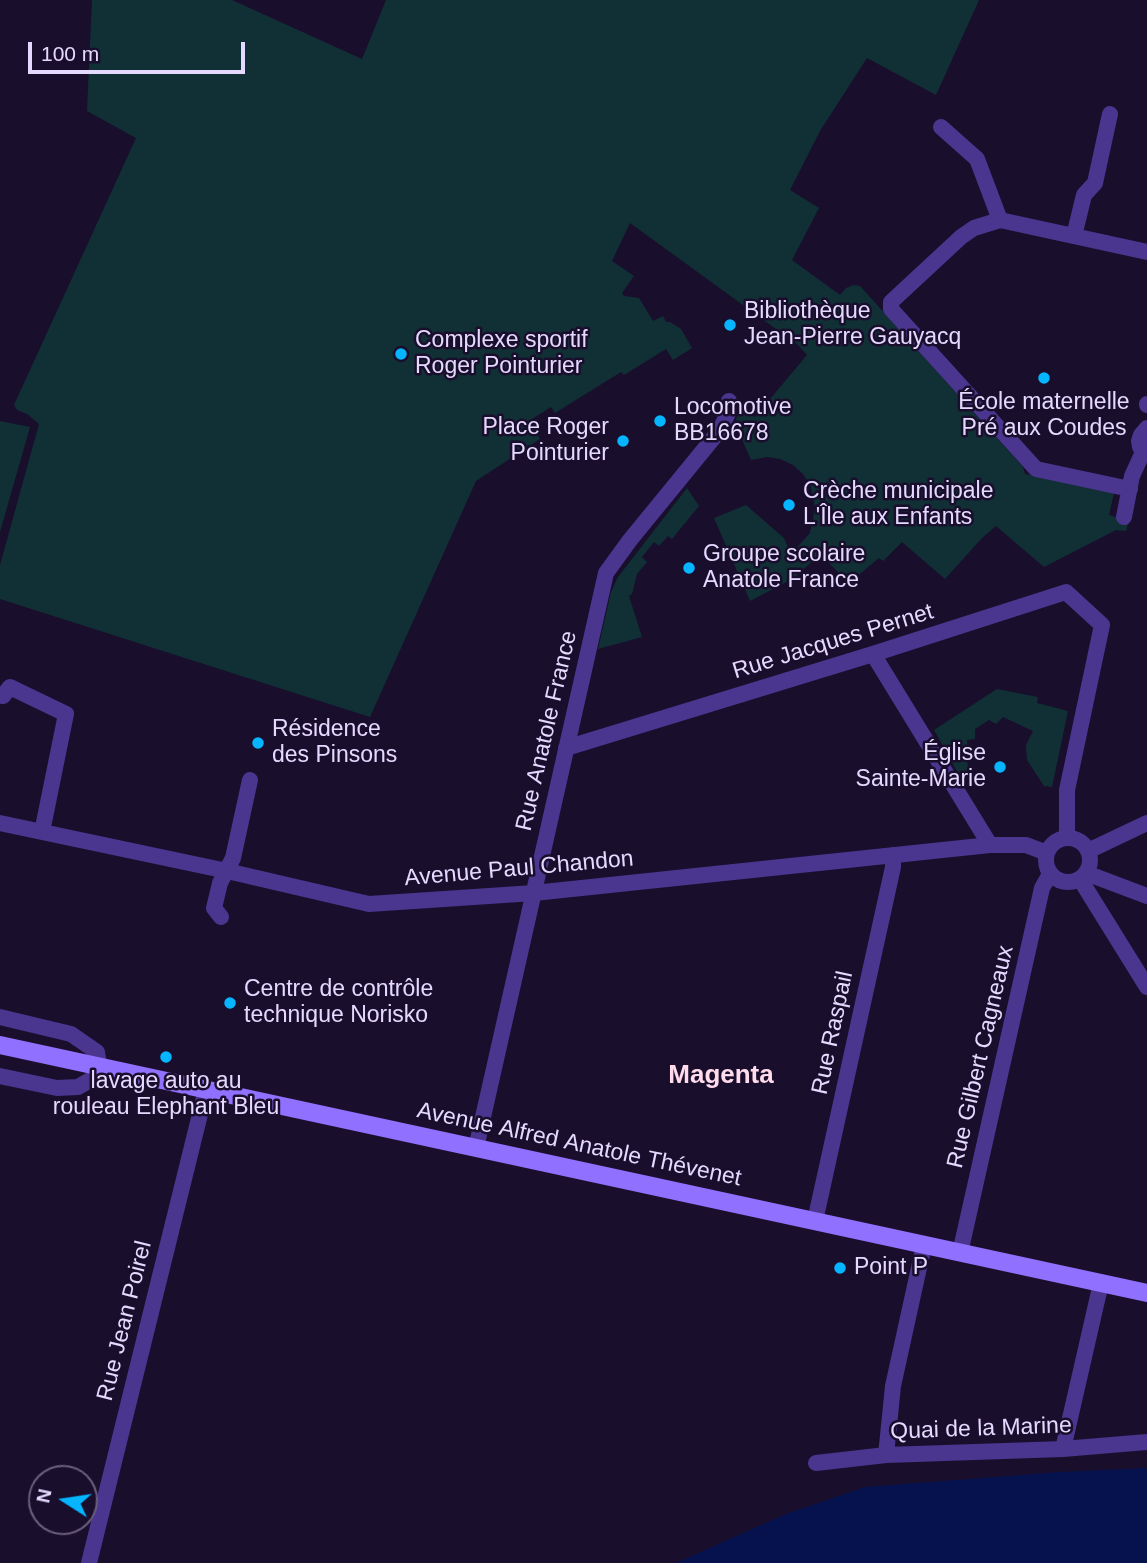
<!DOCTYPE html>
<meta charset="utf-8">
<style>
body{margin:0}
#map{position:relative;width:1147px;height:1563px;overflow:hidden;background:#190e2c;font-family:Helvetica,sans-serif}
canvas{display:block}
.north{position:absolute;left:28px;top:1465px;width:70px;height:70px;box-sizing:border-box;background:#190e2c;border:2px solid #6b5f80;border-radius:50%;rotate:282deg;font-size:19px;font-weight:700;line-height:28px;text-align:center;color:#e5d9ff}
.north::after{content:'';display:block;margin:auto;width:24px;height:32px;background:#05b5ff;clip-path:polygon(50% 0,100% 100%,50% 72%,0 100%)}
.scale{position:absolute;left:28px;top:42px;width:217px;height:32px;box-sizing:border-box;border:4px solid #e5d9ff;border-top:0;padding-left:9px;font-size:21px;line-height:24px;white-space:nowrap;color:#e5d9ff;-webkit-text-stroke:5px #190e2c;paint-order:stroke}
</style>
<div id="map">
<canvas width="1147" height="1563"></canvas>
<div class="north">N</div>
<div class="scale">100 m</div>
</div>
<script>
const c = document.querySelector('canvas').getContext('2d');
c.lineJoin = 'round';
function paint(path, color) {
  c.fillStyle = color;
  c.fill(path, 'evenodd');
}
function poly(rows) {
  const path = new Path2D();
  for (const r of rows) {
    if (r.length === 3) {
      path.moveTo(r[0] + r[2], r[1]);
      path.arc(r[0], r[1], r[2], 0, 2 * Math.PI);
      continue;
    }
    path.moveTo(r[0], r[1]);
    for (let i = 2; i < r.length; i += 2) path.lineTo(r[i], r[i + 1]);
  }
  return path;
}
function stroke(path, color, width, dash) {
  c.strokeStyle = color;
  c.lineWidth = width;
  c.lineCap = dash ? 'butt' : 'round';
  c.setLineDash(dash || []);
  c.stroke(path);
}
function drawText(font, color, halo, rows, align = 'center') {
  c.font = font + ' Helvetica,sans-serif';
  c.lineWidth = 5;
  c.setLineDash([]);
  c.textBaseline = 'middle';
  c.strokeStyle = halo;
  c.fillStyle = color;
  for (const [text, x, y, turn = 0] of rows) {
    c.save();
    c.translate(x, y);
    c.rotate((+turn || 0) * Math.PI / 180);
    c.textAlign = isNaN(turn) ? turn : align;
    if (halo) c.strokeText(text, 0, 0);
    c.fillText(text, 0, 0);
    c.restore();
  }
}
paint(poly([
 [92,0,232,0,362,59,386,0,979,0,936,95,867,58,820,131,790,190,819,208,792,260,840,295,846,288,854,285,860,286,1023,467,1025,474,1114,493,1109,515,1129,521,1126,531,1116,530,1044,567,996,526,982,538,945,579,902,542,883,561,879,558,855,578,850,573,841,575,820,554,794,578,750,601,714,518,746,505,784,538,791,554,810,533,815,509,811,487,803,474,793,465,780,459,767,457,751,460,735,423,739,411,755,417,807,355,798,345,630,223,612,261,634,276,622,293,624,296,639,298,653,321,663,316,666,322,670,322,681,329,692,348,673,360,666,349,624,375,621,372,555,413,551,407,529,421,540,439,476,481,370,717,0,599,0,565,39,424,27,414,17,410,14,405,136,138,87,111],
 [0,421,30,427,0,532],
 [687,488,699,506,672,539,668,536,659,546,654,542,642,557,647,562,637,574,632,594,629,596,642,637,598,649,611,592,618,577],
 [997,689,1038,697,1037,703,1068,711,1052,787,1044,786,1027,760,1026,745,1033,731,1003,717,996,724,989,720,975,729,975,739,967,740,968,774,959,775,934,730]
]), '#113036');
paint(poly([
 [1147,1468,1147,1563,676,1563,786,1514,865,1487,1060,1472]
]), '#05124e');
stroke(poly([
 [941,127,977,159,1000,220],
 [1074,236,1084,195,1095,183,1110,114],
 [1147,404,1147,405],
 [1147,428,1141,435,1139,441,1140,447,1147,455],
 [1130,489,1036,469,891,309,891,302,961,237,974,228,1000,220,1147,252],
 [1124,517,1132,476,1143,452],
 [873,654,990,845],
 [3,696,10,687,66,714,42,832],
 [566,748,873,654,1066,592,1102,625,1067,790,1067,838],
 [0,823,227,871,369,904,534,893,990,845,1026,845,1047,853],
 [1068,860,22],
 [1088,851,1147,823],
 [1086,873,1147,896],
 [1080,879,1147,987],
 [221,917,214,908,220,883,233,858,250,780],
 [0,1017,71,1034,97,1052,99,1066,92,1079,78,1087,57,1088,0,1076],
 [476,1148,606,573,630,540,720,430,729,411,729,401],
 [815,1221,893,867,893,855],
 [960,1253,1042,888,1050,874],
 [1063,1449,1101,1283],
 [886,1455,893,1386,924,1245],
 [816,1463,886,1455,1063,1449,1147,1442],
 [89,1563,206,1090]
]), '#4a358f', 16);
stroke(poly([
 [0,1045,1147,1293]
]), '#9070ff', 18);
for (const [x, y, r, color] of [
 [730,325,7,"#05b5ff"],
 [401,354,7,"#05b5ff"],
 [1044,378,7,"#05b5ff"],
 [660,421,7,"#05b5ff"],
 [623,441,7,"#05b5ff"],
 [789,505,7,"#05b5ff"],
 [689,568,7,"#05b5ff"],
 [258,743,7,"#05b5ff"],
 [1000,767,7,"#05b5ff"],
 [230,1003,7,"#05b5ff"],
 [166,1057,7,"#05b5ff"],
 [840,1268,7,"#05b5ff"]
]) {
  const dot = new Path2D();
  dot.arc(x, y, r, 0, 2 * Math.PI);
  c.fillStyle = color;
  c.fill(dot);
  stroke(dot, '#190e2c', 2.5);
}
drawText('23px', '#e5d9ff', '#190e2c', [
 ["Bibliothèque",744,312],
 ["Jean-Pierre Gauyacq",744,338],
 ["Complexe sportif",415,341],
 ["Roger Pointurier",415,367],
 ["École maternelle",1044,403,"center"],
 ["Pré aux Coudes",1044,429,"center"],
 ["Locomotive",674,408],
 ["BB16678",674,434],
 ["Place Roger",609,428,"right"],
 ["Pointurier",609,454,"right"],
 ["Crèche municipale",803,492],
 ["L'Île aux Enfants",803,518],
 ["Groupe scolaire",703,555],
 ["Anatole France",703,581],
 ["Résidence",272,730],
 ["des Pinsons",272,756],
 ["Église",986,754,"right"],
 ["Sainte-Marie",986,780,"right"],
 ["Centre de contrôle",244,990],
 ["technique Norisko",244,1016],
 ["lavage auto au",166,1082,"center"],
 ["rouleau Elephant Bleu",166,1108,"center"],
 ["Point P",854,1268]
], 'left');
drawText('23px', '#e5d9ff', '#190e2c', [
 ["Rue Jacques Pernet",833,642,-17],
 ["Rue Anatole France",547,731,-77],
 ["Avenue Paul Chandon",519,869,-5],
 ["Rue Raspail",833,1033,-78],
 ["Rue Gilbert Cagneaux",981,1057,-77],
 ["Avenue Alfred Anatole Thévenet",579,1145,12],
 ["Rue Jean Poirel",125,1321,-76],
 ["Quai de la Marine",981,1429,-2]
]);
drawText('bold 26px', '#ffdbeb', '#190e2c', [
 ["Magenta",721,1076]
]);
</script>
